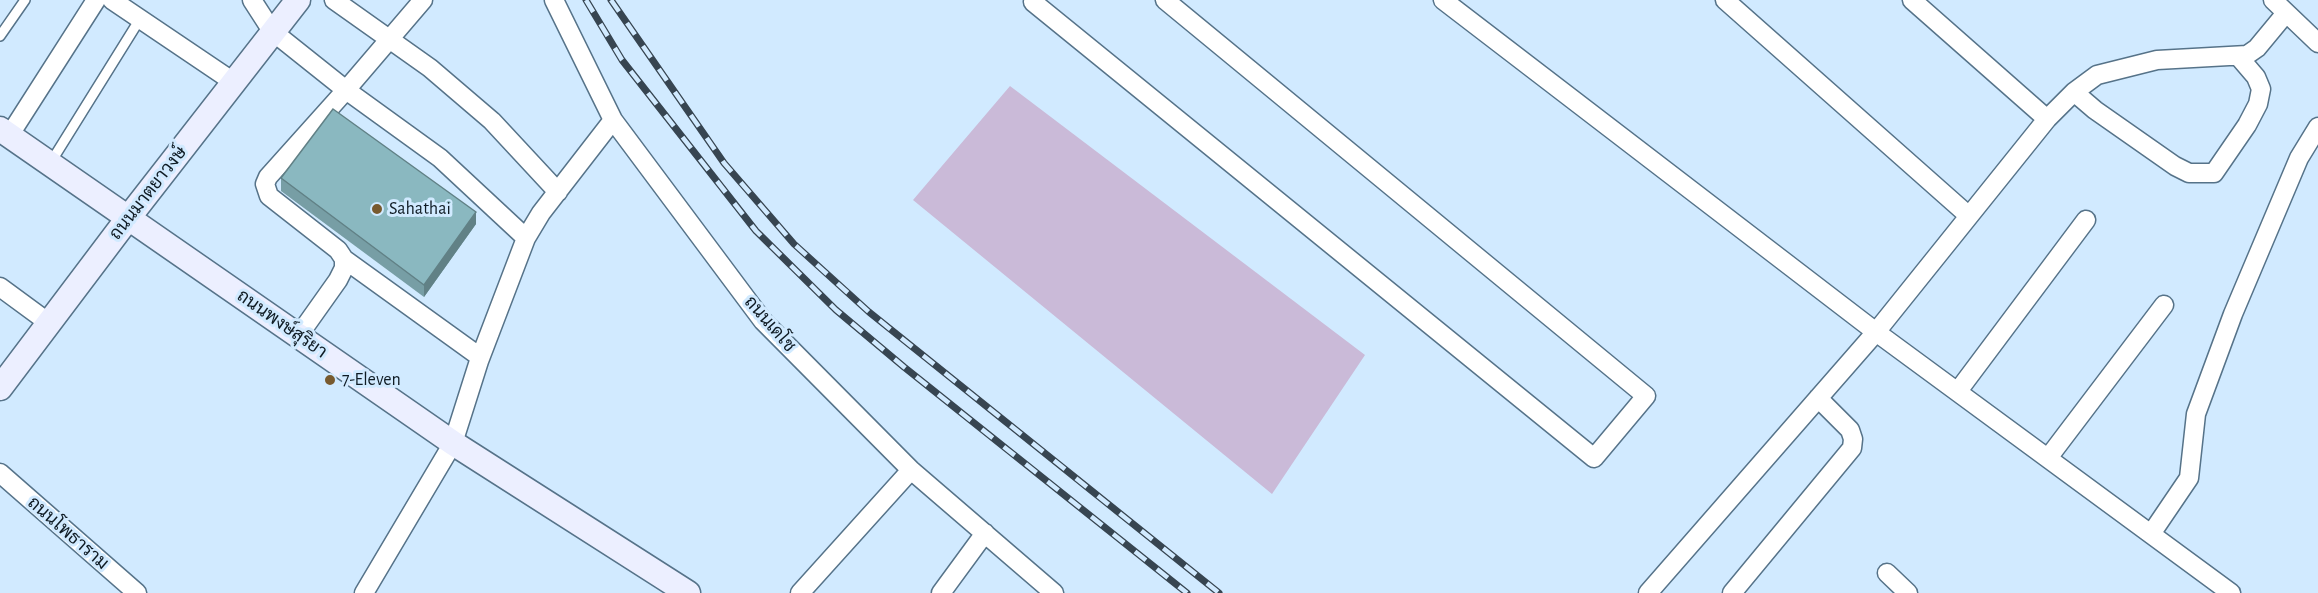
<!DOCTYPE html>
<meta charset="utf-8">
<style>
body{margin:0}
canvas{display:block;background:#d1eaff}
</style>
<canvas width="2318" height="593"></canvas>
<script>
const c = document.querySelector('canvas').getContext('2d');
c.lineJoin = 'round';
function paint(path, color) {
  c.fillStyle = color;
  c.fill(path, 'evenodd');
}
function poly(rows) {
  const path = new Path2D();
  for (const r of rows) {
    path.moveTo(r[0], r[1]);
    for (let i = 2; i < r.length; i += 2) path.lineTo(r[i], r[i + 1]);
  }
  return path;
}
function stroke(path, color, width, dash) {
  c.strokeStyle = color;
  c.lineWidth = width;
  c.lineCap = dash ? 'butt' : 'round';
  c.setLineDash(dash || []);
  c.stroke(path);
}
function drawText(font, color, halo, rows, align = 'center') {
  c.font = font + ' "Alegreya Sans",Sarabun,sans-serif';
  c.lineWidth = 6;
  c.setLineDash([]);
  c.textBaseline = 'middle';
  c.strokeStyle = halo;
  c.fillStyle = color;
  for (const [text, x, y, turn = 0] of rows) {
    c.save();
    c.translate(x, y);
    c.rotate((+turn || 0) * Math.PI / 180);
    c.textAlign = isNaN(turn) ? turn : align;
    if (halo) c.strokeText(text, 0, 0);
    c.fillText(text, 0, 0);
    c.restore();
  }
}
paint(poly([
 [1010,86,1365,355,1272,494,913,200]
]), '#cabad8');
const lane = poly([
 [0,36,25,0],
 [51,162,140,19]
]);
const street = poly([
 [112,0,235,83],
 [252,0,272,31,346,90,440,158,526,238],
 [334,0,430,68,492,121,558,192],
 [554,0,613,120,763,321,911,470,1054,593],
 [1035,0,1033,2,1594,458,1646,396,1165,0],
 [1443,0,1876,332,2231,593],
 [1725,0,1969,216],
 [1912,0,2047,119],
 [2273,0,2318,43],
 [2074,92,2095,110,2175,166,2189,173,2214,173,2247,125,2258,104,2261,89,2256,77,2238,56],
 [9,136,96,0],
 [344,259,480,357],
 [0,287,49,323],
 [299,335,338,280,344,268,344,259,338,250,269,196,265,184,268,177,346,90,423,0],
 [1958,391,2086,220],
 [2048,458,2164,305],
 [0,473,137,593],
 [2151,534,2189,478,2196,414,2233,314,2299,158,2318,127],
 [1887,573,1908,593],
 [364,593,453,443,479,361,526,238,541,213,613,120],
 [800,593,911,470],
 [941,593,985,533],
 [1648,593,1876,332,2047,119,2074,92,2097,75,2157,60,2247,55,2257,48,2286,13],
 [1732,593,1852,448,1853,439,1850,430,1818,398]
]);
const secondary = poly([
 [0,129,453,443,688,593],
 [0,388,129,217,298,0]
]);
stroke(lane, '#567389', 12);
stroke(street, '#567389', 21);
stroke(secondary, '#567389', 27);
stroke(lane, '#fff', 9);
stroke(street, '#fff', 18);
stroke(secondary, '#ecefff', 24);
const rail = poly([
 [586,0,622,60,756,231,836,310,904,367,1187,593],
 [611,0,724,163,794,244,869,312,1219,593]
]);
stroke(rail, '#374551', 7);
stroke(rail, '#d1eaff', 4.5, [14]);
paint(poly([
 [281,178,476,224,424,297,281,191]
]), '#779ea5');
paint(poly([
 [476,212,476,224,424,297,424,285]
]), '#618186');
const building = poly([
 [333,109,476,212,424,285,281,178,333,109]
]);
paint(building, '#8ab8c0');
stroke(building, '#618186', 1.5);
for (const [x, y, r, color] of [
 [377,209,6,"#785a2f"],
 [330,380,6,"#785a2f"]
]) {
  const dot = new Path2D();
  dot.arc(x, y, r, 0, 2 * Math.PI);
  c.fillStyle = color;
  c.fill(dot);
  stroke(dot, '#d1eaff', 2);
}
drawText('18px', '#0f1b24', '#d1eaff', [
 ["ถนนมาตยาวงษ์",148,193,-52],
 ["ถนนพงษ์สุริยา",282,324,35],
 ["ถนนเดโช",770,324,49],
 ["ถนนโพธาราม",68,533,41]
]);
drawText('18px', '#0f1b24', '#d1eaff', [
 ["Sahathai",389,209],
 ["7-Eleven",342,380]
], 'left');
</script>
